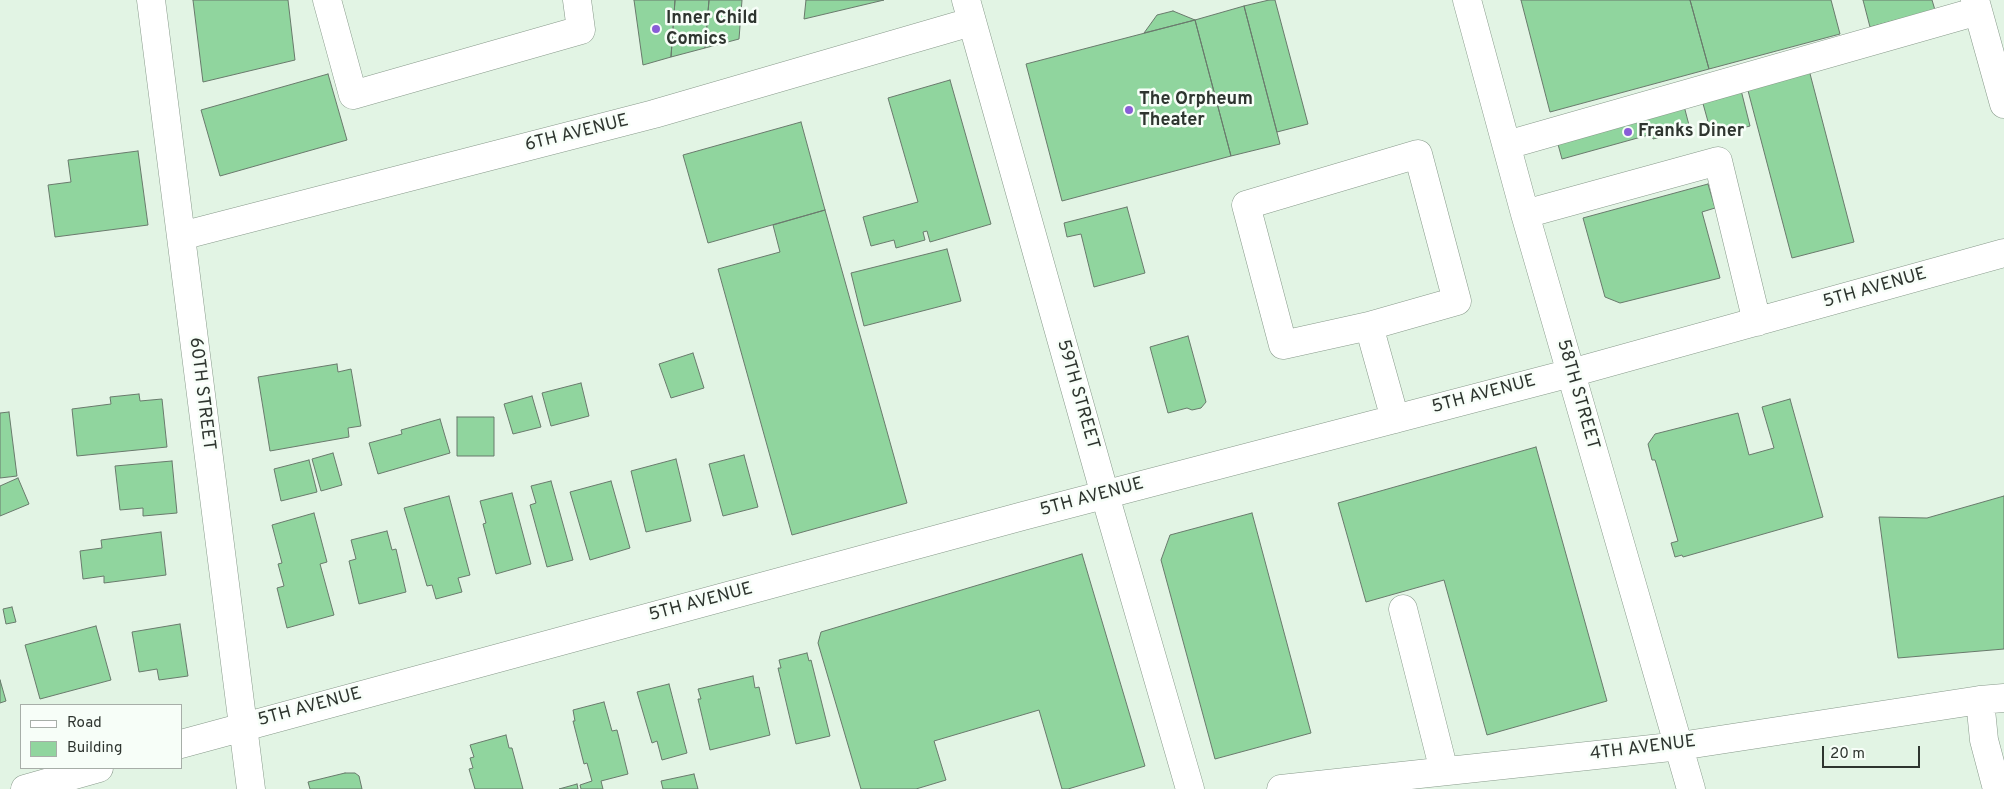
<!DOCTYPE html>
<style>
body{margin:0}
#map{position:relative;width:2004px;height:789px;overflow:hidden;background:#e2f4e4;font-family:Overpass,sans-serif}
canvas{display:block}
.legend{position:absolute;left:20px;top:704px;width:162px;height:65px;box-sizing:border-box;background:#f7fef8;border:1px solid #a7aea8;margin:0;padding:6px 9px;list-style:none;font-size:15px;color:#2e352f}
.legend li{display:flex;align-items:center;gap:10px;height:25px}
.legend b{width:25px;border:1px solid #a7aea8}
.scale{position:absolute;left:1822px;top:746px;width:98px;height:22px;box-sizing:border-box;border:2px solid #2e352f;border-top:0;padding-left:6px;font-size:15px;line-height:18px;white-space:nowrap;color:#2e352f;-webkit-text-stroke:4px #f7fef8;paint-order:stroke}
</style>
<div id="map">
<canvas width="2004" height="789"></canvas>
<ul class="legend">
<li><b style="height:6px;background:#fff"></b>Road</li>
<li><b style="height:14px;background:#90d59e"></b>Building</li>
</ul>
<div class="scale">20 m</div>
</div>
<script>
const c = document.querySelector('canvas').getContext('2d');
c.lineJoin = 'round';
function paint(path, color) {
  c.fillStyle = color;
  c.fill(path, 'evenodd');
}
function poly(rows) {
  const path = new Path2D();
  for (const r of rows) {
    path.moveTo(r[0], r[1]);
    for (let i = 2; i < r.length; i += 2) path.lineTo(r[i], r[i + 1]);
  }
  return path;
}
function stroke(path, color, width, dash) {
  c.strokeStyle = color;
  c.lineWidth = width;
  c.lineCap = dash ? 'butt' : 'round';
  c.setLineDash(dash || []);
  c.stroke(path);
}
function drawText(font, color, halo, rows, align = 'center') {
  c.font = font + ' Overpass,sans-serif';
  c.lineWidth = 5;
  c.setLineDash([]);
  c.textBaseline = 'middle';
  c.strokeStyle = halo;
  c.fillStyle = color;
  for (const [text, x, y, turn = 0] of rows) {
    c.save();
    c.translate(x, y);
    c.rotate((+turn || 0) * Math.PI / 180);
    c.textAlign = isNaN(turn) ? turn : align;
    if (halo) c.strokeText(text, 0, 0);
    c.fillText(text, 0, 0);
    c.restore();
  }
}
const building = poly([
 [193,0,288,0,295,60,203,82,193,0],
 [634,0,675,0,671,57,643,65,634,0],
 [675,0,709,0,705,48,671,57,675,0],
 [709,0,742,0,739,39,705,48,709,0],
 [806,0,884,0,804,19,806,0],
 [1269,0,1275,0,1308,124,1277,132,1244,6,1269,0],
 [1521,0,1690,0,1709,69,1550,112,1521,0],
 [1690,0,1831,0,1840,34,1709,69,1690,0],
 [1863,0,1932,0,1935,10,1870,27,1863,0],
 [1244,6,1280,144,1231,156,1195,20,1244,6],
 [1173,11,1195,20,1144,33,1157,15,1173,11],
 [1195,20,1231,156,1062,201,1026,64,1195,20],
 [1808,66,1854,242,1792,258,1746,83,1808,66],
 [328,74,347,140,220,176,201,110,328,74],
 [950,80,991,224,930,242,927,231,923,232,925,240,896,248,894,240,871,246,863,217,918,202,888,98,950,80],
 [1741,90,1750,126,1712,136,1702,100,1741,90],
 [1683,102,1690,129,1653,139,1652,134,1562,159,1556,137,1683,102],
 [801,122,825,210,708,243,683,155,801,122],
 [138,151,148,225,55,237,48,185,71,182,68,160,138,151],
 [1708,184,1715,208,1702,212,1720,278,1620,303,1605,297,1583,218,1708,184],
 [1127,207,1145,273,1094,287,1081,234,1067,237,1064,223,1127,207],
 [825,210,907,503,792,535,718,269,780,252,773,225,825,210],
 [947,249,961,301,864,326,851,273,947,249],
 [1188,336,1206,402,1201,408,1192,410,1187,408,1168,413,1150,347,1188,336],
 [693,353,704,388,671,398,659,364,693,353],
 [337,364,338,372,351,369,361,426,348,428,349,437,270,451,258,377,337,364],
 [581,383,589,416,551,426,542,393,581,383],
 [139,394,140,401,162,399,167,447,77,456,72,409,111,404,110,397,139,394],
 [532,396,541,427,513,434,504,404,532,396],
 [1790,399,1823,517,1683,557,1682,555,1675,557,1671,543,1678,541,1656,463,1655,460,1652,460,1648,444,1655,434,1738,413,1749,455,1774,448,1762,407,1790,399],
 [9,412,17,476,0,478,0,413,9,412],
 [457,417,494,417,494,456,457,456,457,417],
 [440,419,450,453,378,474,369,443,402,434,401,430,440,419],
 [1536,447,1607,701,1487,735,1444,580,1366,602,1338,503,1536,447],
 [333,453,342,485,321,491,312,459,333,453],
 [744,455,758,507,723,516,709,464,744,455],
 [676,459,691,521,646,532,631,471,676,459],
 [309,460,317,492,281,501,274,469,309,460],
 [172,461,177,513,143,516,143,508,120,510,115,466,172,461],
 [18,478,29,504,0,516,0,486,18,478],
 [551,481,573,560,547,567,530,505,536,503,531,486,551,481],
 [611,481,630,548,590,560,570,492,611,481],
 [512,493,531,564,496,574,483,524,486,523,480,501,512,493],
 [449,496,470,575,458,578,462,592,436,599,432,585,427,586,404,508,449,496],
 [2004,496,2004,649,1898,658,1879,517,1927,518,2004,496],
 [314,513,327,562,320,564,334,615,287,628,277,588,284,586,278,564,282,563,272,525,314,513],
 [1252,513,1311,733,1215,759,1161,560,1170,535,1252,513],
 [387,531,392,550,396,549,406,592,359,604,349,561,356,559,351,540,387,531],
 [161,532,166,575,104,583,104,576,83,579,80,551,102,548,101,540,161,532],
 [1082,554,1145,766,1068,789,1062,789,1039,710,934,741,946,780,916,789,861,789,818,643,821,632,1082,554],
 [12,607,16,622,6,624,3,609,12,607],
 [180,624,188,676,159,680,157,669,139,672,132,632,180,624],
 [96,626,111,680,40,699,25,645,96,626],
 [807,653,809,661,811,660,830,736,796,744,778,668,781,668,779,660,807,653],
 [753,676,755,688,759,687,770,735,710,750,698,699,701,699,698,689,753,676],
 [0,680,6,701,0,703,0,680],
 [669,684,687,753,662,760,657,741,652,743,637,692,669,684],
 [604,702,612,731,617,730,628,774,601,781,603,789,581,789,580,785,592,781,587,763,584,764,573,721,575,721,573,710,604,702],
 [506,735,509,748,512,748,523,789,475,789,469,769,473,768,470,758,474,757,470,745,506,735],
 [345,773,355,773,359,776,362,789,310,789,308,782,345,773],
 [694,774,698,789,663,789,661,781,694,774],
 [577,784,578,789,559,789,577,784]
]);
paint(building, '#90d59e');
stroke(building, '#697a6c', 1);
const minor = poly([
 [151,0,251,789],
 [327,0,353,95,581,30,577,0],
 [966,0,1105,495,1190,789],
 [1467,0,1525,214,1691,789],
 [1975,0,2004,104],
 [1507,145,1978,11],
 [1525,214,1718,161,1757,322],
 [181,236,654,114,971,22],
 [1369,326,1283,345,1246,205,1418,154,1457,301,1369,326,1395,419],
 [1403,609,1444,771],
 [1980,700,1984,740,1997,789],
 [181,744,1023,516,1571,373,2004,253],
 [25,789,99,768],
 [1281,789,1680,746,1980,700,2004,698]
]);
stroke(minor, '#889a8b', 29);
stroke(minor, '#fff', 28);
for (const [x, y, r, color] of [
 [656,29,5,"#895dd7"],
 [1129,110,5,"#895dd7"],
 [1628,132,5,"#895dd7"]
]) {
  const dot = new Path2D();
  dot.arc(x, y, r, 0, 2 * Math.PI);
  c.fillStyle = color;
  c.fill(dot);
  stroke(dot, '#f7fef8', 2);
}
drawText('bold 18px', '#2e352f', '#f7fef8', [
 ["Inner Child",666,19],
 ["Comics",666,40],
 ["The Orpheum",1139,100],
 ["Theater",1139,121],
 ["Franks Diner",1638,132]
], 'left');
drawText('18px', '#2e352f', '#f7fef8', [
 ["6TH AVENUE",577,134,-14],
 ["5TH AVENUE",1875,289,-16],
 ["60TH STREET",201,394,83],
 ["59TH STREET",1077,395,74],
 ["5TH AVENUE",1484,395,-15],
 ["58TH STREET",1577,395,74],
 ["5TH AVENUE",1092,498,-15],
 ["5TH AVENUE",701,603,-15],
 ["5TH AVENUE",310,708,-15],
 ["4TH AVENUE",1643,749,-7]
]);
</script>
